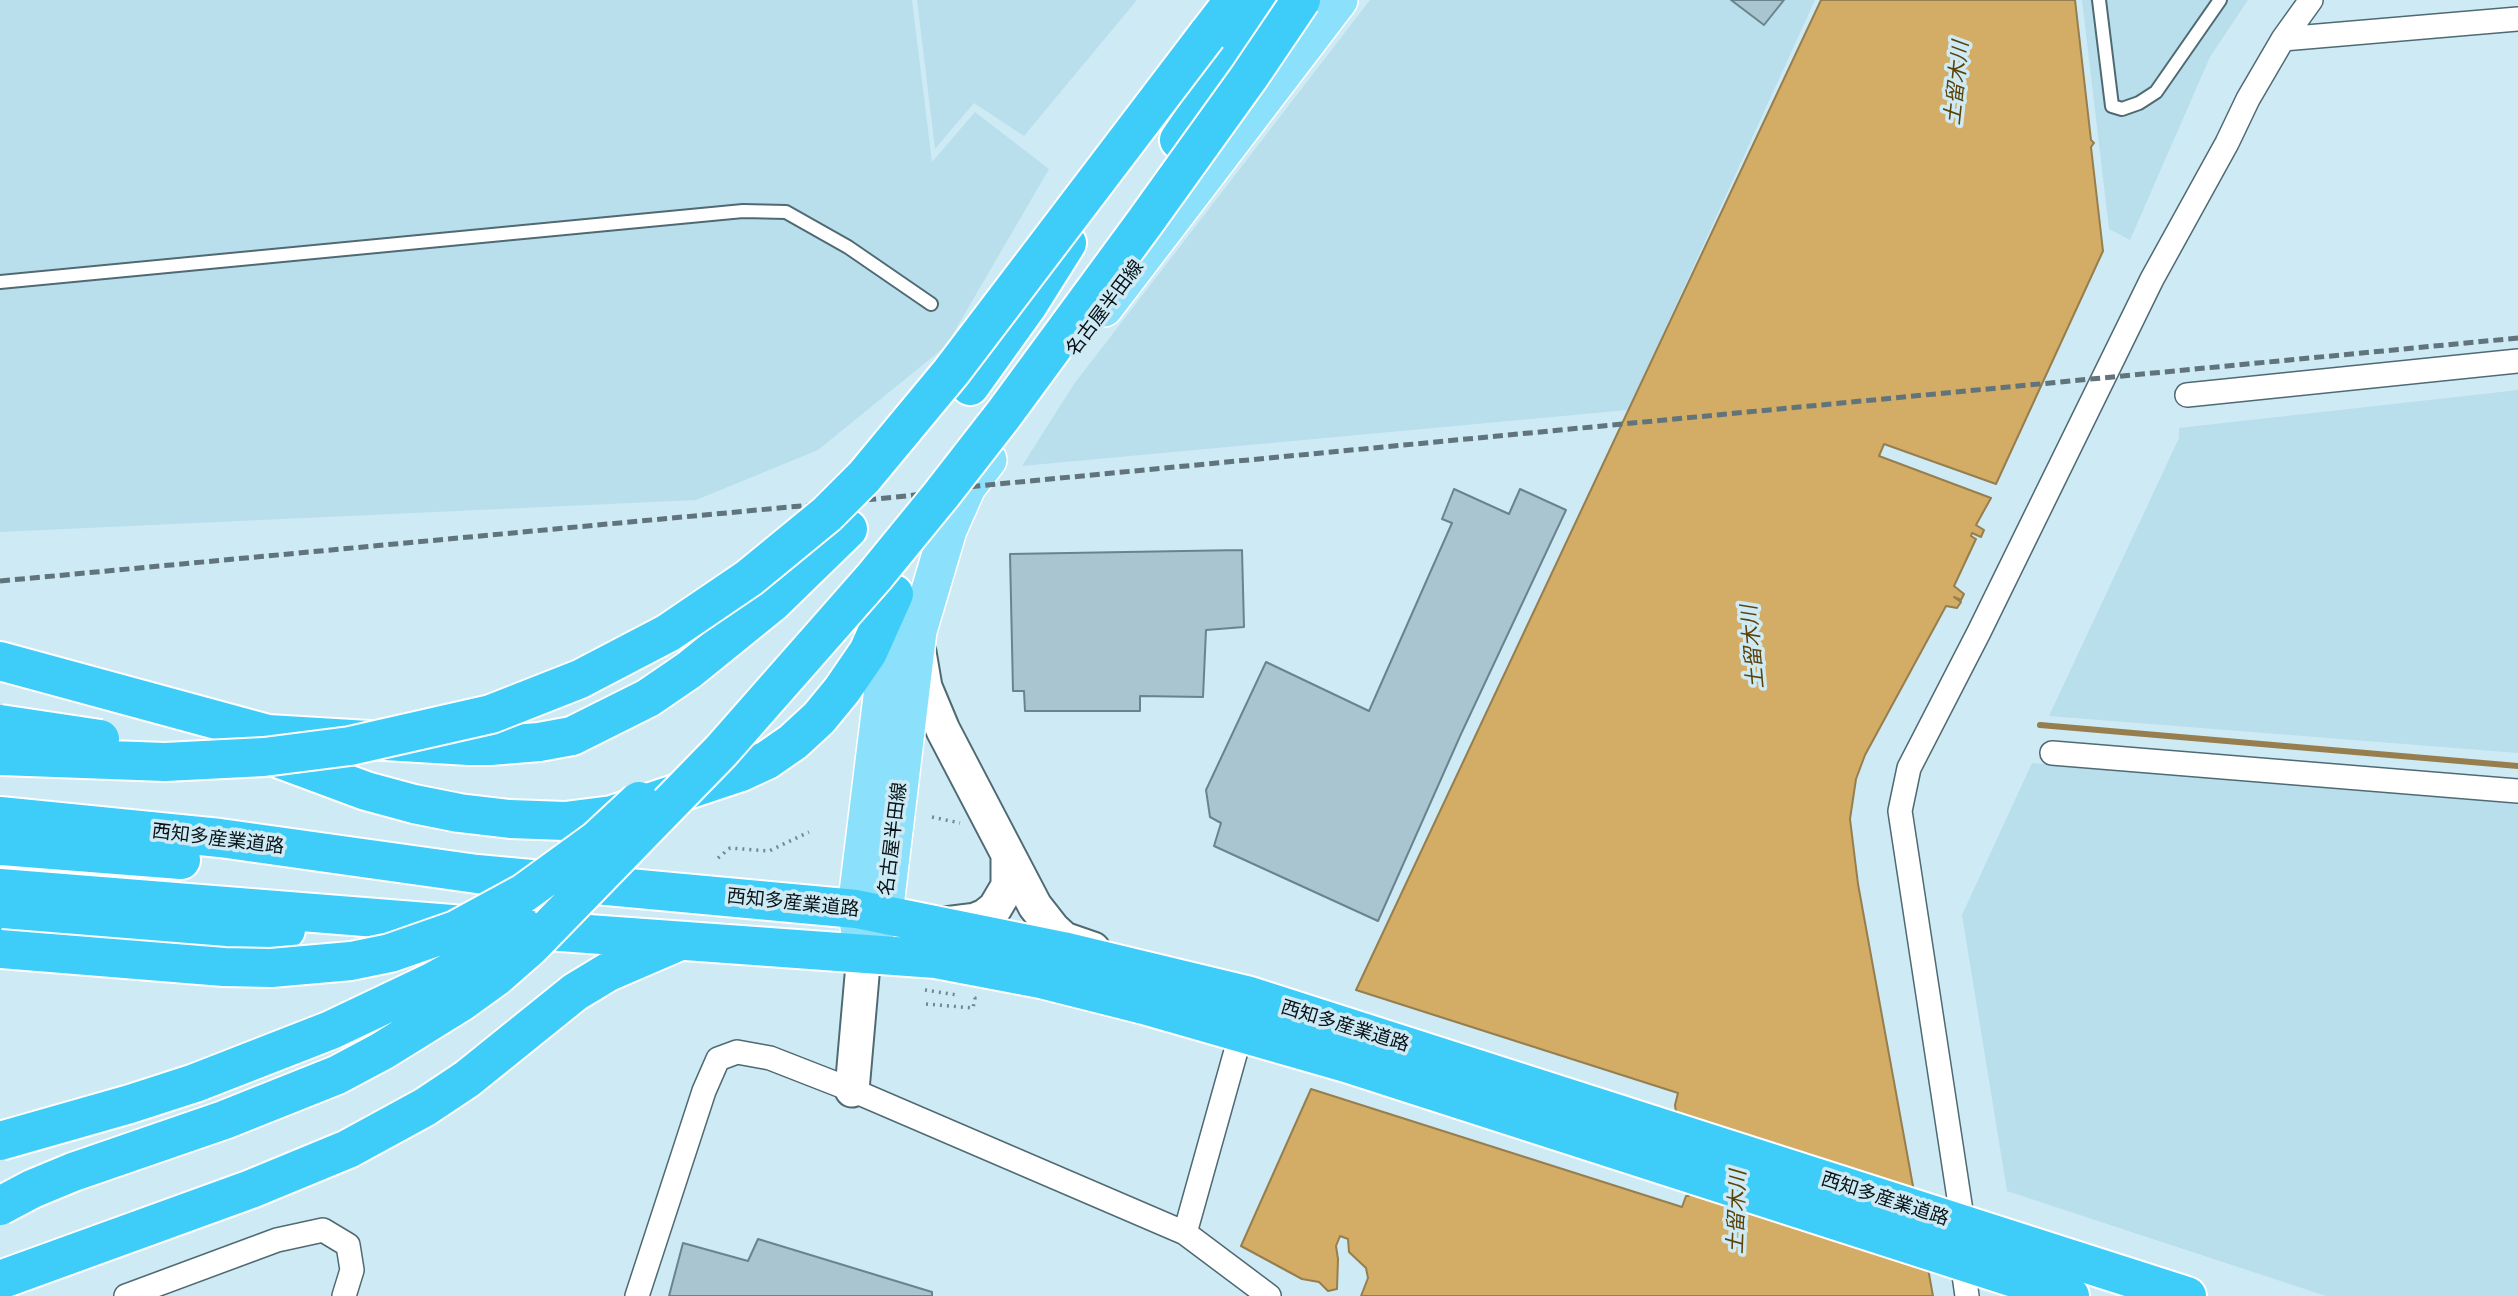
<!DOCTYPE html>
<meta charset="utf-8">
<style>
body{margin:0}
canvas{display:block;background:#cdeaf5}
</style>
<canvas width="2518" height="1296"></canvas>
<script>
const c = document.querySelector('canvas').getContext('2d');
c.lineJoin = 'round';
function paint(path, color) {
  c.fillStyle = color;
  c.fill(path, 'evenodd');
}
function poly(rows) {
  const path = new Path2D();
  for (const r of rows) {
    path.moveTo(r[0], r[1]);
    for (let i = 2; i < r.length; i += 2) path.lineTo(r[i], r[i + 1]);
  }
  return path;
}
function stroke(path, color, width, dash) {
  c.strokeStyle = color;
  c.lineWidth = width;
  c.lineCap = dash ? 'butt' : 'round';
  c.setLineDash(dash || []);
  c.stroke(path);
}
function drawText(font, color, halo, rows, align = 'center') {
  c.font = font + ' "Crimson Pro","Noto Sans JP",serif';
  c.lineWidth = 7;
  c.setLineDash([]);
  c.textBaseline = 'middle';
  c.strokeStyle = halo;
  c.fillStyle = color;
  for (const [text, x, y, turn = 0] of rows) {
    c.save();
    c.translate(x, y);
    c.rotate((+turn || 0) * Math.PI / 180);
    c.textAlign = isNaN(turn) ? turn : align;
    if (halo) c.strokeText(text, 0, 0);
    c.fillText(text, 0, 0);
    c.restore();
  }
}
paint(poly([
 [0,0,912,0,932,162,975,112,1049,169,946,346,818,450,696,500,0,532],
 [917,0,1137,0,1024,136,974,103,935,149],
 [1370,0,1815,0,1628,410,1022,466,1074,384],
 [2082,0,2248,0,2210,57,2130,240,2109,229],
 [2518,390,2518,753,2049,716,2179,438,2179,428],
 [2032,763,2518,804,2518,1296,2326,1296,2007,1191,1962,915]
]), '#b9dfed');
const water = poly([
 [1821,0,2075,0,2091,140,2094,143,2091,147,2103,251,1996,484,1884,444,1879,456,1991,498,1976,525,1984,530,1981,537,1972,533,1971,536,1976,539,1954,586,1964,594,1961,600,1954,597,1961,602,1957,608,1946,606,1865,755,1856,779,1850,819,1858,884,1933,1296,1361,1296,1368,1278,1366,1268,1349,1252,1348,1239,1340,1236,1336,1246,1338,1259,1337,1289,1328,1291,1319,1282,1302,1279,1241,1246,1311,1089,1682,1207,1686,1196,1689,1196,1675,1105,1678,1093,1356,990,1821,0]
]);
paint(water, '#d3ac65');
stroke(water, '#967e4e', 2);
stroke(poly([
 [2040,725,2518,766]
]), '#967e4e', 6);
const building = poly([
 [1731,0,1784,0,1764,25,1731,0],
 [1454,489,1509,514,1520,489,1566,510,1461,734,1378,921,1214,846,1221,823,1210,817,1206,790,1266,662,1369,711,1452,523,1442,519,1454,489],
 [1242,550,1244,627,1206,630,1203,697,1140,696,1140,711,1025,711,1024,691,1013,691,1010,554,1242,550],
 [758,1239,932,1292,932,1296,669,1296,683,1243,748,1261,758,1239]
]);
paint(building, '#a9c5cf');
stroke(building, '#69848d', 2);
const lane = poly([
 [2099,0,2112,106,2122,109,2139,103,2156,92,2220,0],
 [0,282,743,211,786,212,848,247,931,304]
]);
const street = poly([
 [2283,39,2518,19],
 [2187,395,2518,361],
 [2052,753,2518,791],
 [1963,1224,1900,811,1909,768,1979,632,2152,279,2227,143,2248,99,2283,39,2311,0],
 [1185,1233,1241,1033],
 [1962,1261,1967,1296],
 [126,1296,277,1240,323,1230,348,1245,352,1270,344,1296],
 [637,1296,704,1091,718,1059,737,1052,770,1058,852,1090,1185,1233,1269,1296]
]);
const secondary = poly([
 [919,652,925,687,943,730,1035,906,1053,929,1064,939,1093,949],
 [943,924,975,920,985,916,995,908,1008,886,1008,855],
 [852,1090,864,953]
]);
const primary = poly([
 [1104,308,1339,0],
 [861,938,856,909,893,607],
 [864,953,884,914,918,631,948,530,967,487,988,460]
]);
const highway = poly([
 [1207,35,1234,0],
 [1179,140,1275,0],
 [970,386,1028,305,1067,243],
 [0,661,268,734,469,746,490,746,539,742,572,736,648,698,689,670,773,602,848,529],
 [261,752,366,791,414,804,459,813,510,819,565,821,612,815,741,772,767,760,793,742,819,718,842,690,868,652,894,594],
 [0,816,220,838,477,874,856,909,1063,951,1250,996,2187,1296],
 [0,846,181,860],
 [0,888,477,926,936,959,1041,979,1144,1005,1346,1063,2070,1296],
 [0,920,232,932,286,930],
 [0,1280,251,1189,348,1149,425,1107,467,1079,575,992,608,972,680,941]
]);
stroke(lane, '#506a73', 16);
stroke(street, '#506a73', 26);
stroke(secondary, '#506a73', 37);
stroke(primary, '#fff', 40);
stroke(highway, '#fff', 42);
stroke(poly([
 [932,817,960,823],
 [718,858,730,848,769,851,809,832],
 [925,990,957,995],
 [926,1004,973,1008,975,998,972,997]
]), '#72878e', 3.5, [2, 5]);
stroke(lane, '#fff', 12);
stroke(street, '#fff', 23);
stroke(secondary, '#fff', 33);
stroke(primary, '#8be1fb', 37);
stroke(highway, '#3ecdf8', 38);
stroke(poly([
 [0,581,907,496,967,487,2518,338]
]), '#61747b', 5, [10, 5]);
const highwayBridge = poly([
 [0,724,100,739],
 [0,756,165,762,264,757,350,746,491,714,580,679,668,633,749,578,827,514,864,477,951,372,1207,35],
 [0,949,224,967,271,968,351,961,390,953,456,930,524,893,597,840,639,801],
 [0,1141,130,1104,195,1083,331,1030,432,982,476,958,523,927],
 [0,1206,32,1189,73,1172,224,1120,337,1075,382,1051,461,1002,497,976,530,947,721,751,874,577,941,495,1004,414,1145,222,1249,77,1301,0]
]);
stroke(highwayBridge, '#fff', 42, []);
stroke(highwayBridge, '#3ecdf8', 38);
drawText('19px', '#091317', '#cdeaf5', [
 ["名古屋半田線",1105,308,-53],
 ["西知多産業道路",218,839,7],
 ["名古屋半田線",893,839,-83],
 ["西知多産業道路",793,903,6],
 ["西知多産業道路",1345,1026,17],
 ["西知多産業道路",1885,1199,18]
]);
drawText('italic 21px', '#5b4106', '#cdeaf5', [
 ["土留木川",1957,83,-84],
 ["土留木川",1753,647,-95],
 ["土留木川",1737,1212,-88]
]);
</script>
